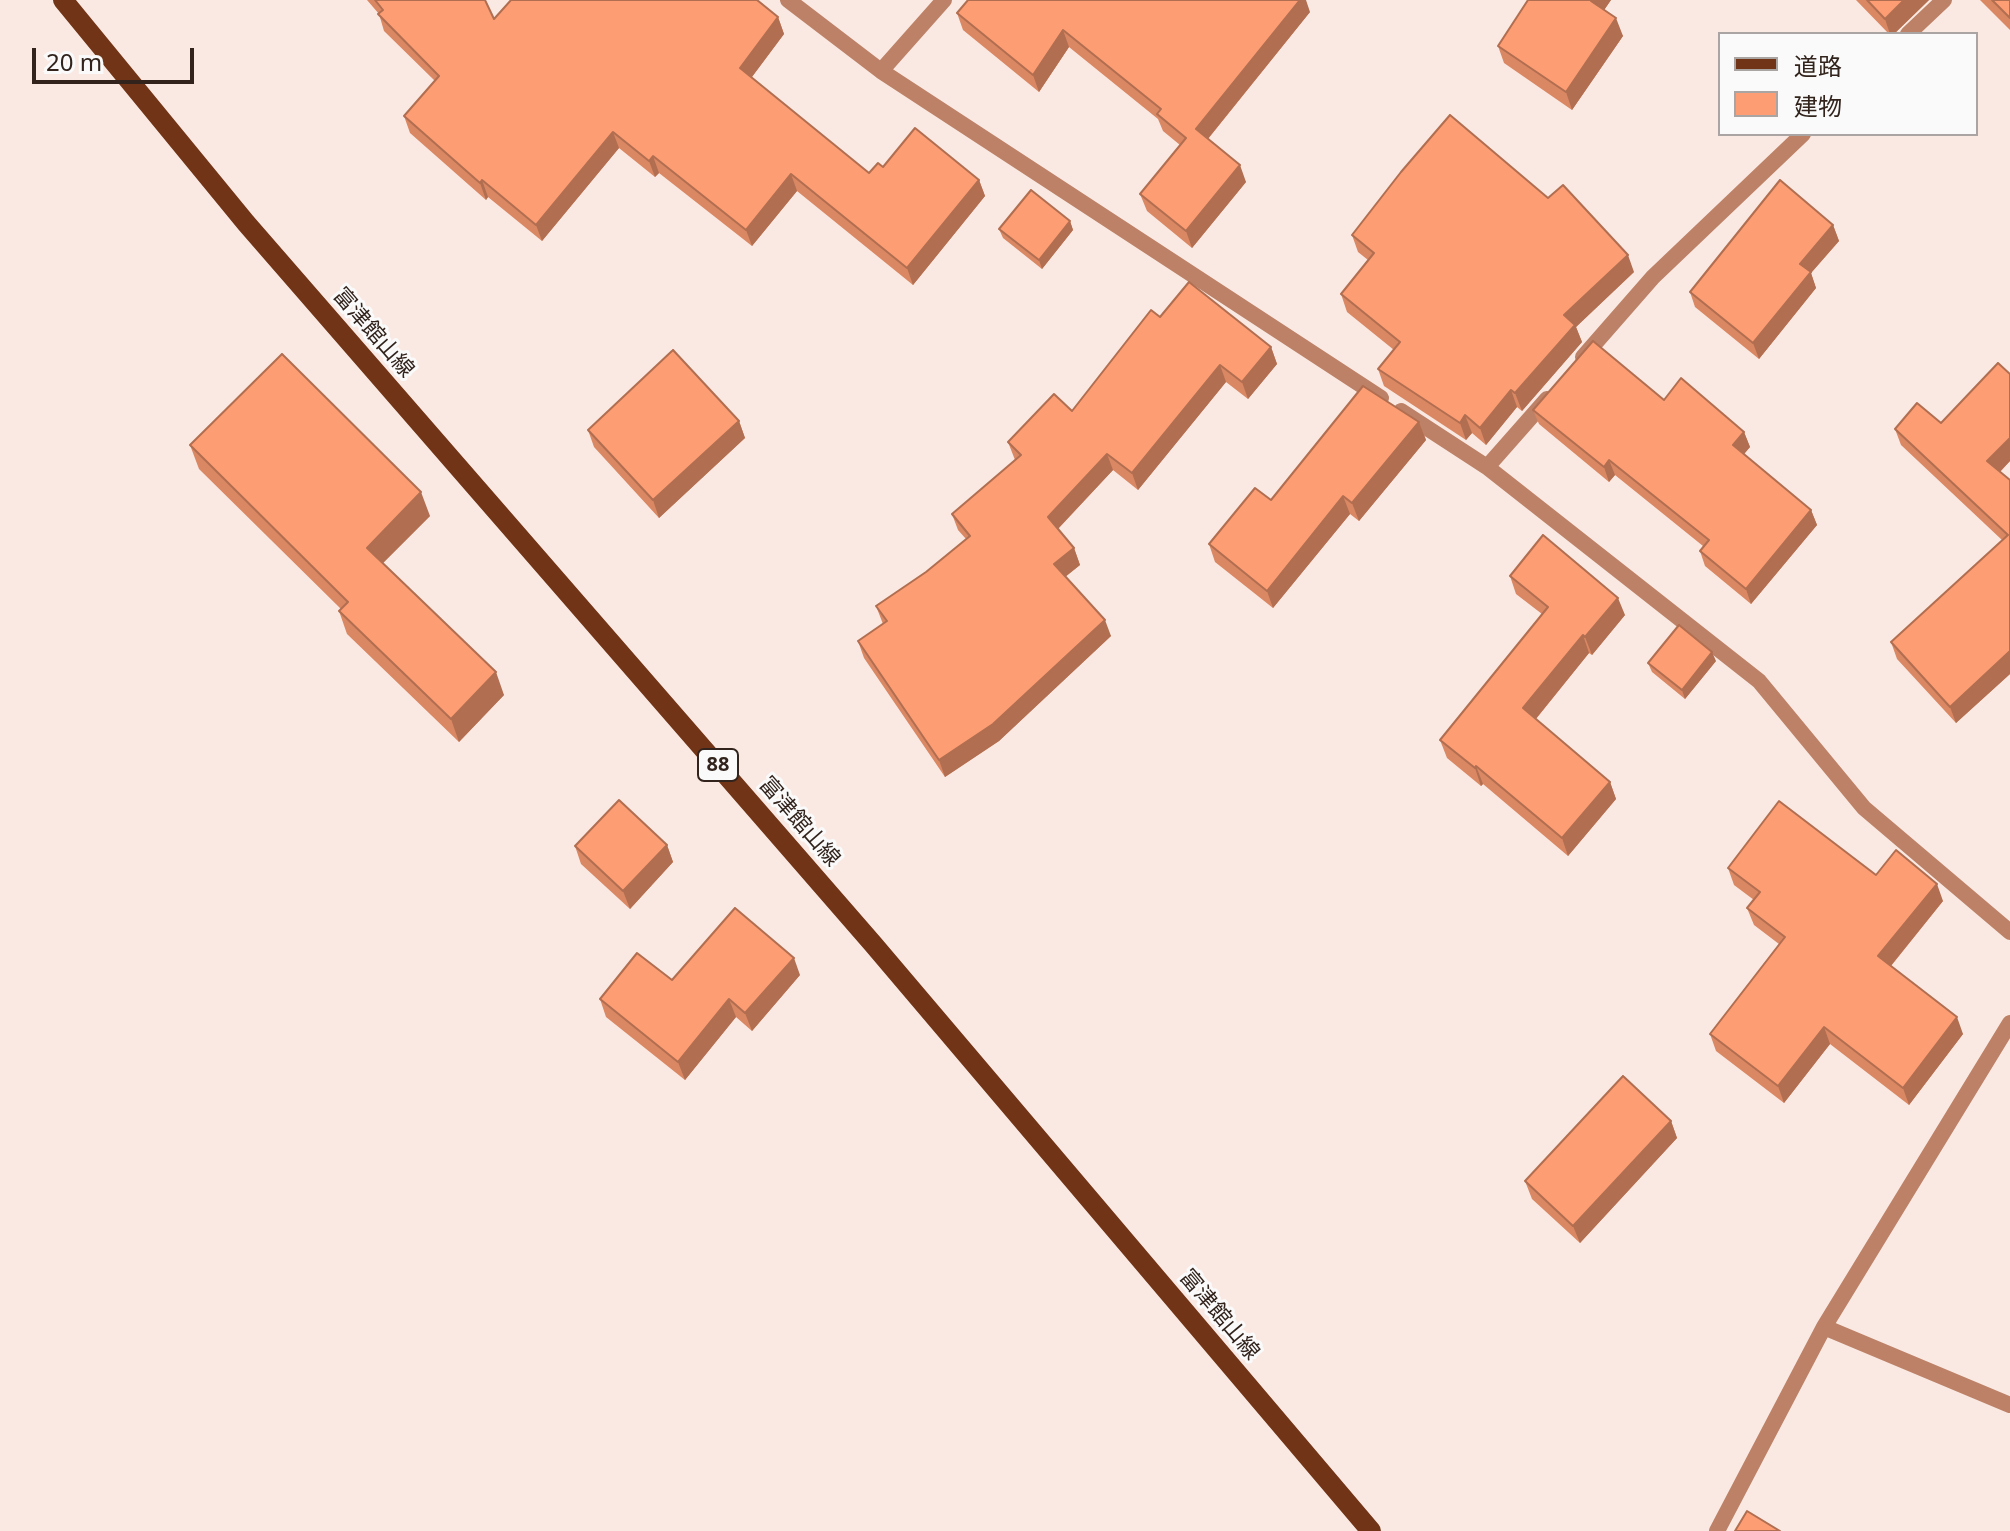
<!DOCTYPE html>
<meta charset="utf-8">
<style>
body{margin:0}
#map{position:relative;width:2010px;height:1531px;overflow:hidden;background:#f9e9e2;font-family:"Noto Sans","Noto Sans JP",sans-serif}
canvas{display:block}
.legend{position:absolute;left:1718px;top:32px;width:260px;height:104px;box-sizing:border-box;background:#fafafa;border:2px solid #aaa4a2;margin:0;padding:10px 14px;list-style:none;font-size:24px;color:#32241d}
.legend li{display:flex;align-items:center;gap:16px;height:40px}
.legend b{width:40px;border:2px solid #aaa4a2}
.scale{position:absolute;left:32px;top:48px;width:162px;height:36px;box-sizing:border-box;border:4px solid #32241d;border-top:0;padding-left:10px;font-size:24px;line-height:28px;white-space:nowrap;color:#32241d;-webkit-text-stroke:6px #fafafa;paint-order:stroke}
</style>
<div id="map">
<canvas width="2010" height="1531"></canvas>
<ul class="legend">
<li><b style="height:10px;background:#713417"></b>道路</li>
<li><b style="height:22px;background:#fd9d73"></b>建物</li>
</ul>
<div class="scale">20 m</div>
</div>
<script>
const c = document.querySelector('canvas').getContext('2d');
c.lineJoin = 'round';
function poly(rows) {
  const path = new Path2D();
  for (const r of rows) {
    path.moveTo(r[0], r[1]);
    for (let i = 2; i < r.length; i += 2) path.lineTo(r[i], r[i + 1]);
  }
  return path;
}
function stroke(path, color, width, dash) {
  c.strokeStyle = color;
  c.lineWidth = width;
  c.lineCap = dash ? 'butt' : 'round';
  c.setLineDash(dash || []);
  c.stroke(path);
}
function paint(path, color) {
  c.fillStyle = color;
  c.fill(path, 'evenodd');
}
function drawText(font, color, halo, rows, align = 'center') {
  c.font = font + ' "Noto Sans","Noto Sans JP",sans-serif';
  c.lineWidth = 6;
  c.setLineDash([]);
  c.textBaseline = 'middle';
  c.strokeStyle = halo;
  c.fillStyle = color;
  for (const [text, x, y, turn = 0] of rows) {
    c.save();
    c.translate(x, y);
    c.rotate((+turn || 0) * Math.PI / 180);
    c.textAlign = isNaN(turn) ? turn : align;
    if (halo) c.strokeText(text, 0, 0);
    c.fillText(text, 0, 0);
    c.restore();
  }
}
stroke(poly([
 [788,0,881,71,1381,398],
 [1908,34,1944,0],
 [881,71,944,0],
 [1583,357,1653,277,1803,134],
 [1401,411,1487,467,1759,681,1864,808,2010,932],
 [1487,467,1547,399]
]), '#bd8167', 16);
stroke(poly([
 [1824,1327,2010,1405],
 [1717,1531,1824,1327,2010,1023]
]), '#bd8167', 16);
stroke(poly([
 [63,0,246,223,873,944,1371,1531]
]), '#713417', 20);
paint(poly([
 [367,0,485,0,494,19,778,17,784,34,751,78,869,173,883,167,979,180,985,196,913,285,797,191,752,246,659,173,655,177,619,148,542,241,488,197,486,200,410,133,404,116,435,81,384,31,379,14],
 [1528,0,1611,0,1604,10,1623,36,1572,110,1504,63,1498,46],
 [1856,0,1929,0,1894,34,1889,34],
 [1980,0,2010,0,2010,30],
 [1310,12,1208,139,1246,182,1192,248,1147,211,1140,194,1180,145,1163,131,1158,119,1069,47,1039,92,963,30,957,13],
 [1070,221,1073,230,1042,269,1003,238,999,229],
 [1833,225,1839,241,1811,273,1816,288,1759,359,1695,307,1690,292],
 [1352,235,1634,272,1576,327,1582,342,1522,411,1517,407,1486,445,1472,433,1466,440,1384,386,1378,369,1394,350,1347,312,1341,294,1368,260,1358,252],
 [1160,317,1271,347,1277,364,1248,399,1226,382,1138,490,1113,470,1058,529,1074,548,1080,565,1065,577,1111,636,999,741,945,777,864,658,858,641,883,624,876,606,926,572,966,539,958,530,952,514,1015,460,1008,442,1072,411],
 [2010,374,2010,461,2000,472,2010,480,2010,674,1956,723,1897,659,1891,642,2002,540,1901,445,1895,429,1941,423],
 [1664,400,1744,432,1750,447,1744,454,1811,510,1817,525,1751,604,1705,566,1700,551,1703,546,1615,475,1609,482,1539,424,1533,410],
 [739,421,745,438,659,518,594,447,588,430],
 [1419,422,1426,440,1359,521,1350,514,1273,608,1215,562,1209,544,1271,500],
 [190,445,430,516,383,563,504,695,459,742,347,634,339,611,341,609,199,469],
 [1510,576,1625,615,1592,655,1589,653,1536,719,1610,782,1616,799,1568,856,1483,784,1481,786,1447,758,1440,740,1542,614,1516,594],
 [1716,661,1685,699,1652,672,1648,663],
 [667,845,673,862,630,909,581,864,575,846],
 [1728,868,1876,875,1943,901,1891,966,1963,1034,1909,1105,1830,1044,1784,1103,1716,1051,1710,1034,1779,944,1754,925,1747,908,1754,900,1734,885],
 [800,975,752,1031,736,1017,685,1080,606,1017,600,999],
 [1671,1121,1677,1138,1580,1243,1532,1199,1525,1181]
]), '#da8763');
paint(poly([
 [1300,0,1306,0,1310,12,1202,146,1196,129],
 [1592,0,1611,0,1598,19,1591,1],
 [1904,0,1929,0,1894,34,1890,34,1885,19],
 [778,17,784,34,746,85,740,68],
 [1616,18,1623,36,1572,110,1566,92],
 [1063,30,1069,47,1039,92,1033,75],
 [613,132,619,148,542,241,536,225],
 [653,156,659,173,655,177,649,161],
 [1240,165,1246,182,1192,248,1186,231],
 [791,174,797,191,752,246,746,230],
 [482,180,488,197,486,200,480,183],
 [979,180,985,196,913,285,907,268],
 [1070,221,1073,230,1042,269,1039,260],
 [1833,225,1839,241,1811,273,1816,288,1759,359,1753,343,1800,264],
 [1628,255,1634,272,1576,327,1582,342,1522,411,1515,393,1564,315],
 [1271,347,1277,364,1248,399,1242,382],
 [1220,365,1226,382,1138,490,1132,473],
 [1511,390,1517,407,1486,445,1480,428],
 [1465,415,1472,433,1466,440,1460,423],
 [739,421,745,438,659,518,653,500],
 [1419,422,1426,440,1359,521,1352,503],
 [1744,432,1750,447,1739,460,1733,445],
 [2010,438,2010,461,1994,478,1987,461],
 [1107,454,1113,470,1054,533,1048,517],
 [1609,460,1615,475,1609,482,1604,467],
 [421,492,430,516,375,571,367,548],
 [1343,496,1350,514,1273,608,1267,591],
 [1811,510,1817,525,1751,604,1746,589],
 [1074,548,1080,565,1060,581,1054,564],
 [1618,598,1625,615,1592,655,1585,637],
 [1105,620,1111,636,999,741,945,777,939,760],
 [1583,635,1589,653,1530,726,1523,708],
 [2010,651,2010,674,1956,723,1950,707],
 [1712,652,1716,661,1685,699,1682,690],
 [496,672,504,695,459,742,451,719],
 [1476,766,1483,784,1481,786,1475,768],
 [1610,782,1616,799,1568,856,1562,838],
 [667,845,673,862,630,909,623,891],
 [1937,884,1943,901,1885,973,1878,956],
 [794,958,800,975,752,1031,745,1013],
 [729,999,736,1017,685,1080,678,1062],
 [1957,1017,1963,1034,1909,1105,1903,1088],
 [1824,1027,1830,1044,1784,1103,1778,1086],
 [1671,1121,1677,1138,1580,1243,1573,1226]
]), '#b16e50');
const building = poly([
 [375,0,485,0,494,19,511,0,757,0,778,17,740,68,869,173,878,163,883,167,915,128,979,180,907,268,791,174,746,230,653,156,649,161,613,132,536,225,482,180,480,183,404,116,439,76,378,14,383,10,375,0],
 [968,0,1300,0,1196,129,1240,165,1186,231,1140,194,1186,138,1157,114,1161,109,1063,30,1033,75,957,13,968,0],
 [1528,0,1592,0,1591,1,1616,18,1566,92,1498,46,1528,0],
 [1867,0,1904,0,1885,19,1867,0],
 [1992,0,2010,0,2010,18,1992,0],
 [1450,115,1548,198,1563,185,1628,255,1564,315,1575,325,1515,393,1511,390,1480,428,1465,415,1460,423,1378,369,1400,342,1341,294,1374,253,1352,235,1401,172,1450,115],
 [1780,180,1833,225,1800,264,1811,272,1753,343,1690,292,1780,180],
 [1031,190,1070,221,1039,260,999,229,1031,190],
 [1189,282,1271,347,1242,382,1220,365,1132,473,1107,454,1048,517,1074,548,1054,564,1105,620,993,724,939,760,858,641,887,621,876,606,926,572,970,536,952,514,1021,455,1008,442,1054,394,1072,411,1151,310,1160,317,1189,282],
 [1593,341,1664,400,1681,378,1744,432,1733,445,1811,510,1746,589,1700,551,1709,540,1609,460,1604,467,1533,410,1593,341],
 [673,350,739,421,653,500,588,430,673,350],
 [282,354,421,492,367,548,496,672,451,719,339,611,348,602,190,445,282,354],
 [1998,363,2010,374,2010,438,1987,461,2010,480,2010,651,1950,707,1891,642,2008,535,1895,429,1917,403,1941,423,1998,363],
 [1363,386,1419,422,1352,503,1343,496,1267,591,1209,544,1255,488,1271,500,1363,386],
 [1543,535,1618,598,1585,637,1583,635,1523,708,1610,782,1562,838,1476,766,1475,768,1440,740,1548,607,1510,576,1543,535],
 [1679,625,1712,652,1682,690,1648,663,1679,625],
 [619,800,667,845,623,891,575,846,619,800],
 [1779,801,1876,875,1896,850,1937,884,1878,956,1957,1017,1903,1088,1824,1027,1778,1086,1710,1034,1785,937,1747,908,1760,892,1728,868,1779,801],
 [735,908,794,958,745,1013,729,999,678,1062,600,999,637,953,672,980,735,908],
 [1623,1076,1671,1121,1573,1226,1525,1181,1623,1076],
 [1747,1511,1780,1531,1735,1531,1747,1511]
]);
paint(building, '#fd9d73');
stroke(building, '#b16e50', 2);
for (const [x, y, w] of [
 [718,765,40]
]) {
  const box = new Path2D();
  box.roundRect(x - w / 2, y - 16, w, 32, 6);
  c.fillStyle = '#fafafa';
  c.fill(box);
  stroke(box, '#32241d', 2);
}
drawText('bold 20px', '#32241d', null, [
 ["88",718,765]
]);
drawText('22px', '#32241d', '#fafafa', [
 ["富津館山線",373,333,49],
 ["富津館山線",799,822,49],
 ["富津館山線",1219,1315,50]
]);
</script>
